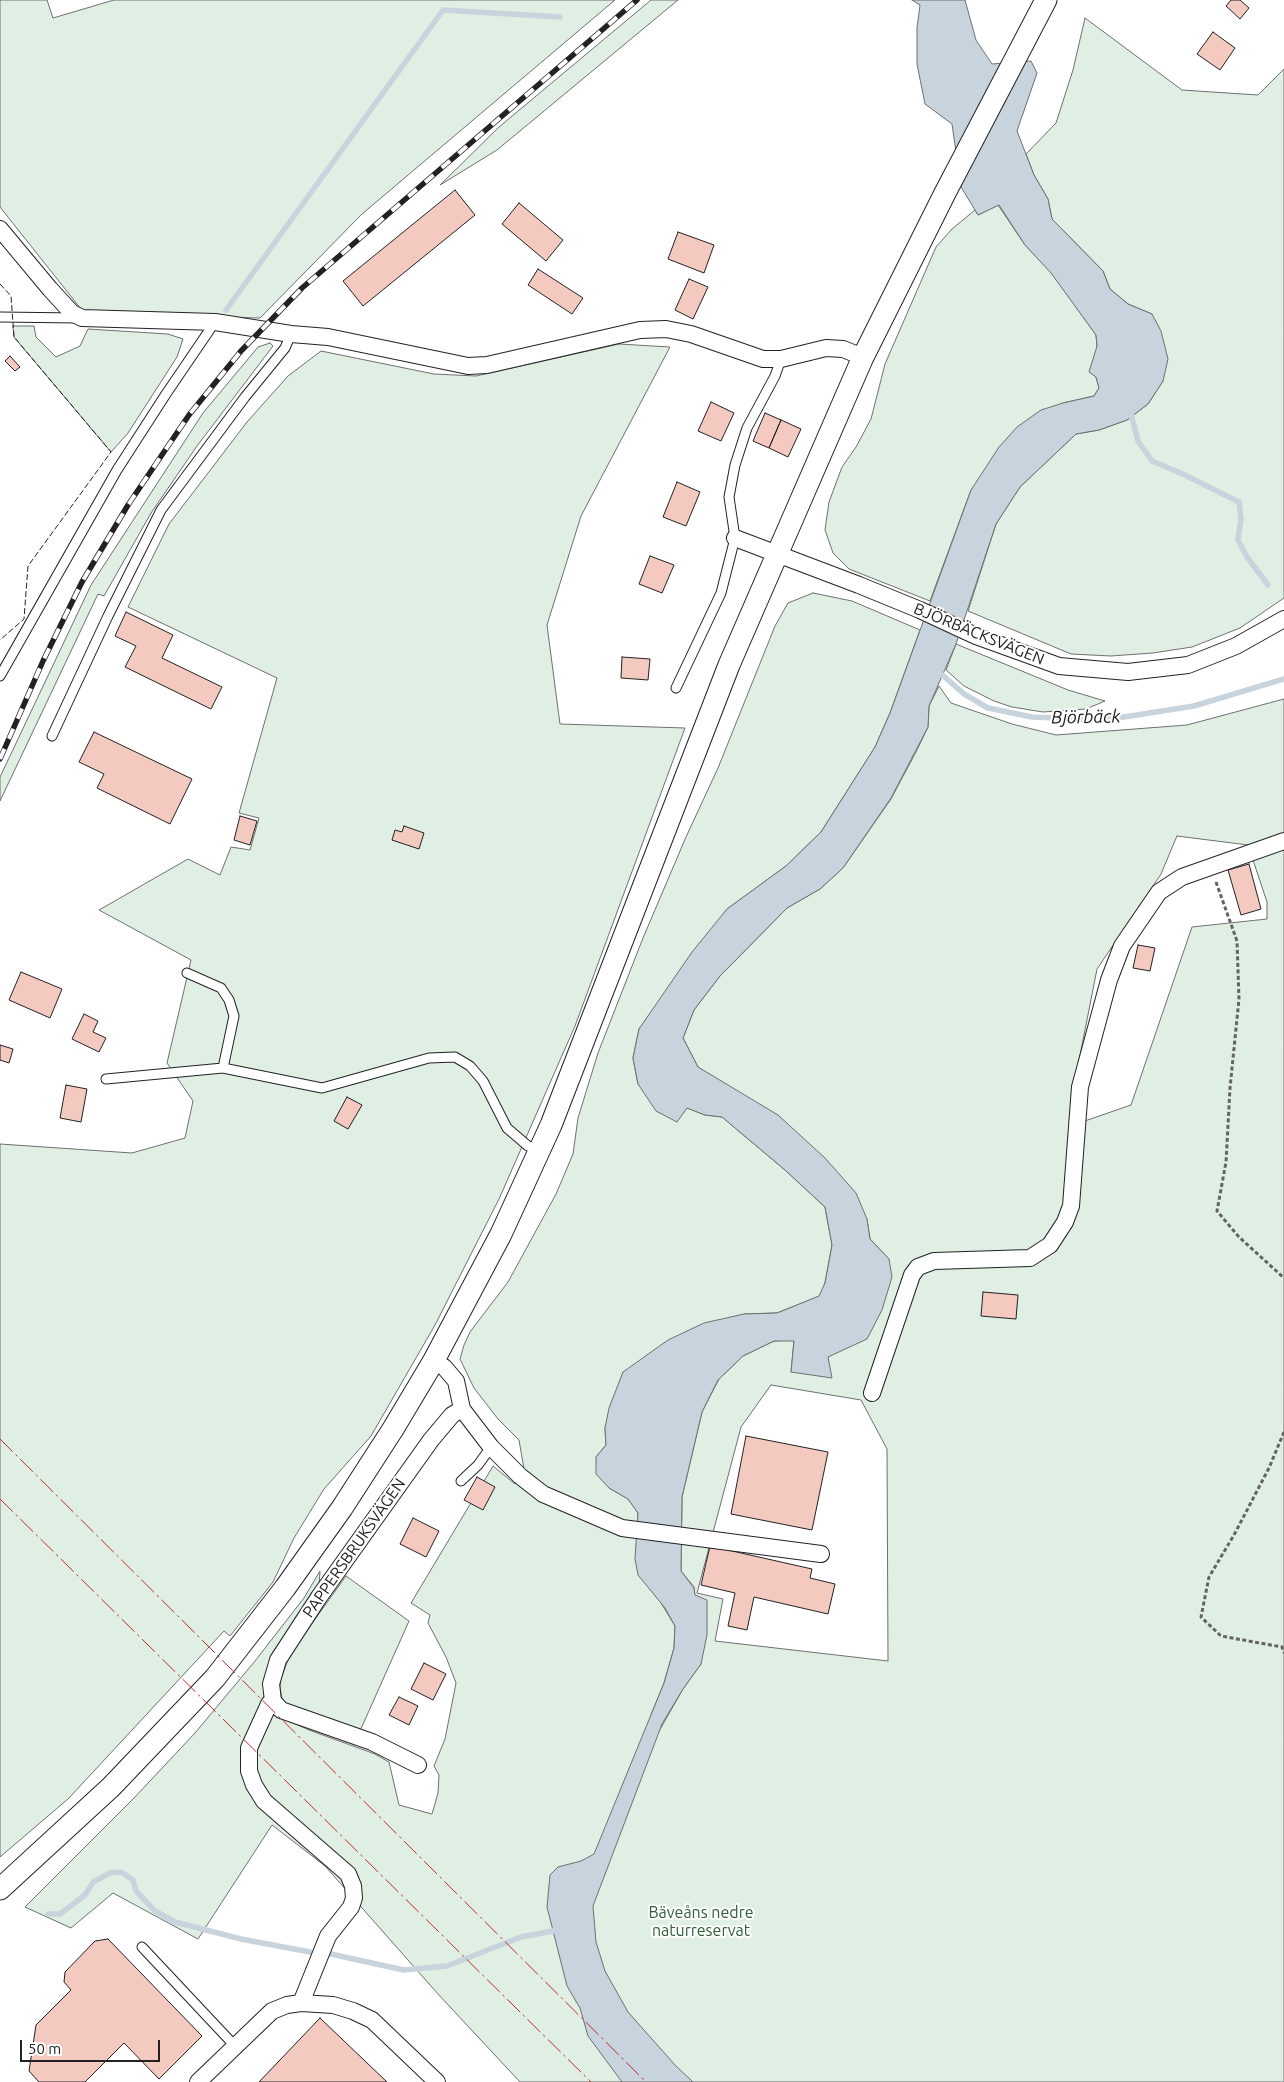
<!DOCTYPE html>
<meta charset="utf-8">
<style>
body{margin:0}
#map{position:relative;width:1284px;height:2082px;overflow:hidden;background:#fff;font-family:Ubuntu,sans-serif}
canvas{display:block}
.scale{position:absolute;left:20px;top:2040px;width:140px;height:22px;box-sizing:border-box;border:2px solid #222;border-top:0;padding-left:6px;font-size:15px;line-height:18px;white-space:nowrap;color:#222;-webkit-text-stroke:4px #fff;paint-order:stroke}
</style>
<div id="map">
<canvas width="1284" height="2082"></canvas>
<div class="scale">50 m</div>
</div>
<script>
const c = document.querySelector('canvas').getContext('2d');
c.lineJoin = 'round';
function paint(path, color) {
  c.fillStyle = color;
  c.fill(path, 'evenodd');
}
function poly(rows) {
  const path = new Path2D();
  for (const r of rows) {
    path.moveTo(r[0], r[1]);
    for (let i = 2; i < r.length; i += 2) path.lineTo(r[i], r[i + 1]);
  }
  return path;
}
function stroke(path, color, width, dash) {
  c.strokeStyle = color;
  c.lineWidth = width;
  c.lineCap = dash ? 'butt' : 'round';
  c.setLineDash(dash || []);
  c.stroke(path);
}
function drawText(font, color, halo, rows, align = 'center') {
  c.font = font + ' Ubuntu,sans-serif';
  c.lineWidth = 4;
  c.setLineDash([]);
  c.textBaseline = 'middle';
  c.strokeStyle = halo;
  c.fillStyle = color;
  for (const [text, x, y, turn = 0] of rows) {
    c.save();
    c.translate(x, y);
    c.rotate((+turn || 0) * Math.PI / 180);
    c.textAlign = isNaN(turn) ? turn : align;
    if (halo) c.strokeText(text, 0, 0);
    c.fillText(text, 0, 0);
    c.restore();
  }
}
const green = poly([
 [0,0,47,0,53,18,114,0,615,0,362,214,260,318,91,314,81,309,0,207,0,0],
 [651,0,678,0,497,150,440,185,499,127,651,0],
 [1085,18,1182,90,1258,95,1284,69,1284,598,1240,628,1192,647,1153,653,1111,656,1071,654,968,611,996,524,1020,487,1076,434,1099,430,1127,420,1148,404,1163,381,1152,314,1128,304,1110,289,1103,271,1052,219,1048,199,1034,175,1026,154,1056,123,1073,70,1085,18],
 [998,205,1025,245,1051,272,1096,335,1097,346,1096,377,1099,388,1094,396,1063,403,971,490,930,601,849,569,833,553,825,530,829,502,842,467,856,447,871,419,885,364,936,247,952,229,975,210,978,215,998,205],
 [13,326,34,326,36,337,56,357,80,346,88,329,168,334,183,339,177,357,128,433,111,452,14,337,13,326],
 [270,343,273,346,197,446,151,513,104,596,98,594,0,801,0,777,91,585,203,413,258,347,270,343],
 [619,344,670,347,581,516,547,625,560,724,685,728,575,1026,499,1199,435,1325,371,1436,324,1489,294,1538,273,1582,230,1636,224,1631,68,1799,0,1857,0,1144,132,1153,185,1138,193,1101,167,1063,191,960,99,910,188,859,220,875,231,847,250,850,259,818,239,813,277,678,128,607,169,524,247,422,288,376,321,351,434,374,476,376,619,344],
 [813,593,852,601,920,630,890,713,875,747,821,832,786,866,727,909,639,1029,633,1058,638,1084,687,1108,705,1115,722,1117,785,1170,825,1207,832,1245,825,1283,820,1296,777,1313,744,1314,623,1372,605,1428,606,1445,596,1457,609,1488,628,1499,638,1513,638,1535,661,1603,675,1626,674,1648,664,1683,651,1715,658,1733,683,1689,701,1664,694,1587,681,1571,682,1497,702,1412,719,1379,743,1356,774,1341,794,1340,791,1372,867,1338,889,1259,870,1239,867,1219,729,1087,698,1067,683,1038,694,1010,720,976,787,908,820,889,843,868,891,799,917,750,928,727,929,706,939,686,951,703,1012,724,1056,735,1187,725,1284,699,1284,2082,520,2082,438,1994,325,1866,272,1825,198,1939,113,1893,71,1928,25,1907,134,1798,195,1733,255,1661,304,1598,320,1571,319,1587,262,1700,276,1715,309,1730,375,1754,389,1762,399,1805,432,1814,438,1793,439,1775,434,1766,445,1739,456,1683,446,1657,428,1623,430,1615,411,1603,493,1466,515,1484,524,1469,519,1440,498,1419,474,1388,460,1359,464,1345,470,1332,508,1282,556,1194,573,1154,578,1118,598,1053,643,938,686,837,718,768,775,626,788,603,813,593],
 [1177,836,1248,845,1267,902,1267,919,1192,927,1131,1105,1079,1123,1075,1081,1097,969,1161,874,1177,836],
 [771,1385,861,1400,887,1449,888,1661,715,1641,723,1599,697,1593,741,1427,771,1385],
 [956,644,1068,690,1105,701,1086,709,1043,712,1012,707,994,701,964,686,946,670,956,644],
 [346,1576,409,1621,360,1731,290,1707,282,1699,280,1687,281,1679,290,1654,346,1576]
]);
paint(green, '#e0efe3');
stroke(green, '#6f6f6f', 1);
const water = poly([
 [912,0,965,0,976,40,992,64,1031,61,1037,73,1017,131,1034,175,1048,199,1052,219,1103,271,1110,289,1128,304,1152,314,1161,331,1168,359,1163,381,1148,404,1127,420,1099,430,1076,434,1020,487,996,524,956,644,929,706,928,727,891,798,843,868,820,889,787,908,720,976,694,1010,683,1038,698,1067,778,1115,825,1158,856,1193,867,1219,870,1239,889,1259,892,1277,882,1310,867,1339,828,1357,832,1378,791,1372,794,1341,774,1341,743,1356,718,1380,702,1412,682,1497,681,1571,694,1588,695,1595,707,1600,707,1635,701,1664,683,1689,662,1724,593,1906,596,1942,605,1971,628,2012,675,2065,693,2082,622,2082,588,2036,580,2008,567,1986,547,1907,550,1875,558,1867,581,1861,594,1854,664,1683,674,1648,675,1626,665,1608,638,1575,635,1559,638,1513,628,1499,609,1488,596,1474,596,1457,606,1445,605,1428,609,1408,623,1372,668,1340,704,1323,744,1314,777,1313,819,1296,825,1283,832,1245,825,1207,785,1170,722,1117,705,1115,687,1108,677,1122,656,1111,638,1084,633,1058,639,1029,692,952,727,909,786,866,821,832,875,747,890,713,971,490,999,447,1017,427,1041,410,1063,403,1094,396,1099,388,1096,377,1089,372,1097,346,1096,335,1051,273,1025,245,999,205,978,215,961,187,952,124,925,104,917,64,917,28,920,5,912,0]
]);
paint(water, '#c7d3dd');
stroke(water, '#6f6f6f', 1);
stroke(poly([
 [226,310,443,10,560,17],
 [1130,410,1138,441,1152,461,1183,474,1239,502,1241,519,1238,540,1247,557,1268,585],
 [939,672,964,694,988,708,1032,717,1105,720,1194,706,1284,679],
 [48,1914,60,1914,85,1895,93,1882,110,1873,121,1872,133,1880,136,1891,155,1911,175,1922,241,1939,310,1952],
 [326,1953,404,1970,447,1966,521,1937,558,1930]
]), '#c7d3dd', 5.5);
const building = poly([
 [1231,0,1240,0,1249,8,1240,19,1226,6,1231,0],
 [1213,32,1235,48,1220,70,1197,54,1213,32],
 [455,190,475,215,363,306,343,281,455,190],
 [519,203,563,240,546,261,502,224,519,203],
 [678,232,714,245,704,273,668,259,678,232],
 [538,269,583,298,572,314,528,285,538,269],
 [689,279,708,287,693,319,675,310,689,279],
 [10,356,20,367,15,371,5,361,10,356],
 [711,402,734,413,721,441,698,431,711,402],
 [765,413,781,420,769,448,753,441,765,413],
 [781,420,801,429,788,457,769,448,781,420],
 [677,482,700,492,686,526,663,517,677,482],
 [650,556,674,565,662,593,639,584,650,556],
 [126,612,173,635,162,658,222,687,211,709,125,667,136,646,115,636,126,612],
 [622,657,650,659,648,680,621,678,622,657],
 [94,732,192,779,170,824,97,788,104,774,79,762,94,732],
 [240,816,257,821,250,845,234,840,240,816],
 [404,826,424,833,419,849,392,840,395,830,402,832,404,826],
 [1249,864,1261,909,1241,915,1228,870,1249,864],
 [1138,945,1155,948,1150,971,1133,968,1138,945],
 [21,972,62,989,50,1018,9,1000,21,972],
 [84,1014,98,1021,93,1032,106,1038,99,1052,72,1039,84,1014],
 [0,1045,13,1049,9,1063,0,1060,0,1045],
 [66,1085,87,1089,81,1122,60,1118,66,1085],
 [347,1097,362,1105,348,1129,334,1121,347,1097],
 [983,1292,1018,1295,1016,1319,981,1316,983,1292],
 [746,1436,828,1452,812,1530,731,1514,746,1436],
 [477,1477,495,1487,483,1510,464,1500,477,1477],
 [413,1518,439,1531,426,1557,400,1544,413,1518],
 [710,1546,812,1569,810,1578,835,1584,828,1614,754,1597,747,1630,728,1626,735,1593,701,1585,710,1546],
 [424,1663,446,1674,433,1700,411,1689,424,1663],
 [399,1697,418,1706,409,1725,389,1715,399,1697],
 [108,1939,202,2036,159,2079,124,2043,85,2082,39,2082,29,2071,36,2025,71,1990,64,1982,65,1972,95,1941,108,1939],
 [320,2018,387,2082,259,2082,320,2018]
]);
paint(building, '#f3c9c0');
stroke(building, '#222', 1);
const service = poly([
 [0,317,77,318],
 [0,676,117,470,166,394,215,322],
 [676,688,721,593,735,538,729,497,735,465,747,428,775,376,781,359],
 [52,736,108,616,161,510,245,397,285,348,291,334],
 [187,973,221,988,229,1000,234,1016,223,1068],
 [106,1079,223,1068,322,1088,429,1058,455,1057,470,1066,483,1081,507,1128,528,1146,540,1150],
 [461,1481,478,1465,491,1447],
 [142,1947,234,2045]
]);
const minor = poly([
 [0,229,50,289,72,313,82,318,215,322,291,334,328,337,468,366,487,365,640,330,666,329,691,334,763,359,781,359,826,348,843,349,863,357],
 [735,538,859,585,920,610,976,636,1059,666,1128,672,1188,665,1236,646,1284,619],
 [433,1362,444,1367,456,1381,462,1409,491,1447,520,1476,543,1494,622,1528,821,1554],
 [872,1393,912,1275,918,1267,934,1261,1030,1258,1050,1245,1065,1222,1071,1206,1080,1087,1109,980,1122,946,1159,892,1182,877,1284,841],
 [273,1701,269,1704,249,1748,249,1771,254,1785,264,1801,348,1874,353,1886,354,1898,351,1907,328,1936,301,2003],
 [418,1765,372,1742,281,1710,273,1701,271,1684,278,1660,319,1597,431,1440,452,1415,462,1409],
 [198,2082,272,2011,287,2005,301,2003,333,2005,353,2011,372,2020,437,2082]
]);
const tertiary = poly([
 [0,1889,111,1787,215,1678,285,1588,342,1508,393,1429,433,1362,501,1234,551,1125,729,665,863,357,945,193,1046,0]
]);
stroke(service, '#222', 11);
stroke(minor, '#222', 18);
stroke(tertiary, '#222', 23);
stroke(poly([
 [1216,882,1237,941,1239,999,1230,1088,1226,1162,1217,1211,1239,1237,1284,1278],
 [1284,1432,1269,1468,1234,1535,1209,1577,1201,1617,1221,1636,1282,1647,1284,1653]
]), '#646464', 3, [4, 2.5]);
stroke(service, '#fff', 9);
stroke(minor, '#fff', 16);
stroke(tertiary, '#fff', 21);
const rail = poly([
 [0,759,43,661,82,582,128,505,189,415,241,351,302,288,637,0]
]);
stroke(rail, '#222', 5.5);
stroke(rail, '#fff', 4, [11]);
stroke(poly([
 [0,284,11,296,14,337,111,452,28,566,24,619,0,640]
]), '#222', 1, [6, 2.5]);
stroke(poly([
 [0,1439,646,2082],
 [0,1499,591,2082]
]), '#c62828', 1, [18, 4, 2.5, 4]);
drawText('16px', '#222', '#fff', [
 ["BJÖRBÄCKSVÄGEN",979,634,22],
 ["PAPPERSBRUKSVÄGEN",354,1548,-55]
]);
drawText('16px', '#2f5e38', '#fff', [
 ["Bäveåns nedre",701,1913],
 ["naturreservat",701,1931]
]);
drawText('italic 18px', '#222', '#fff', [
 ["Björbäck",1086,717,-1]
]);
</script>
